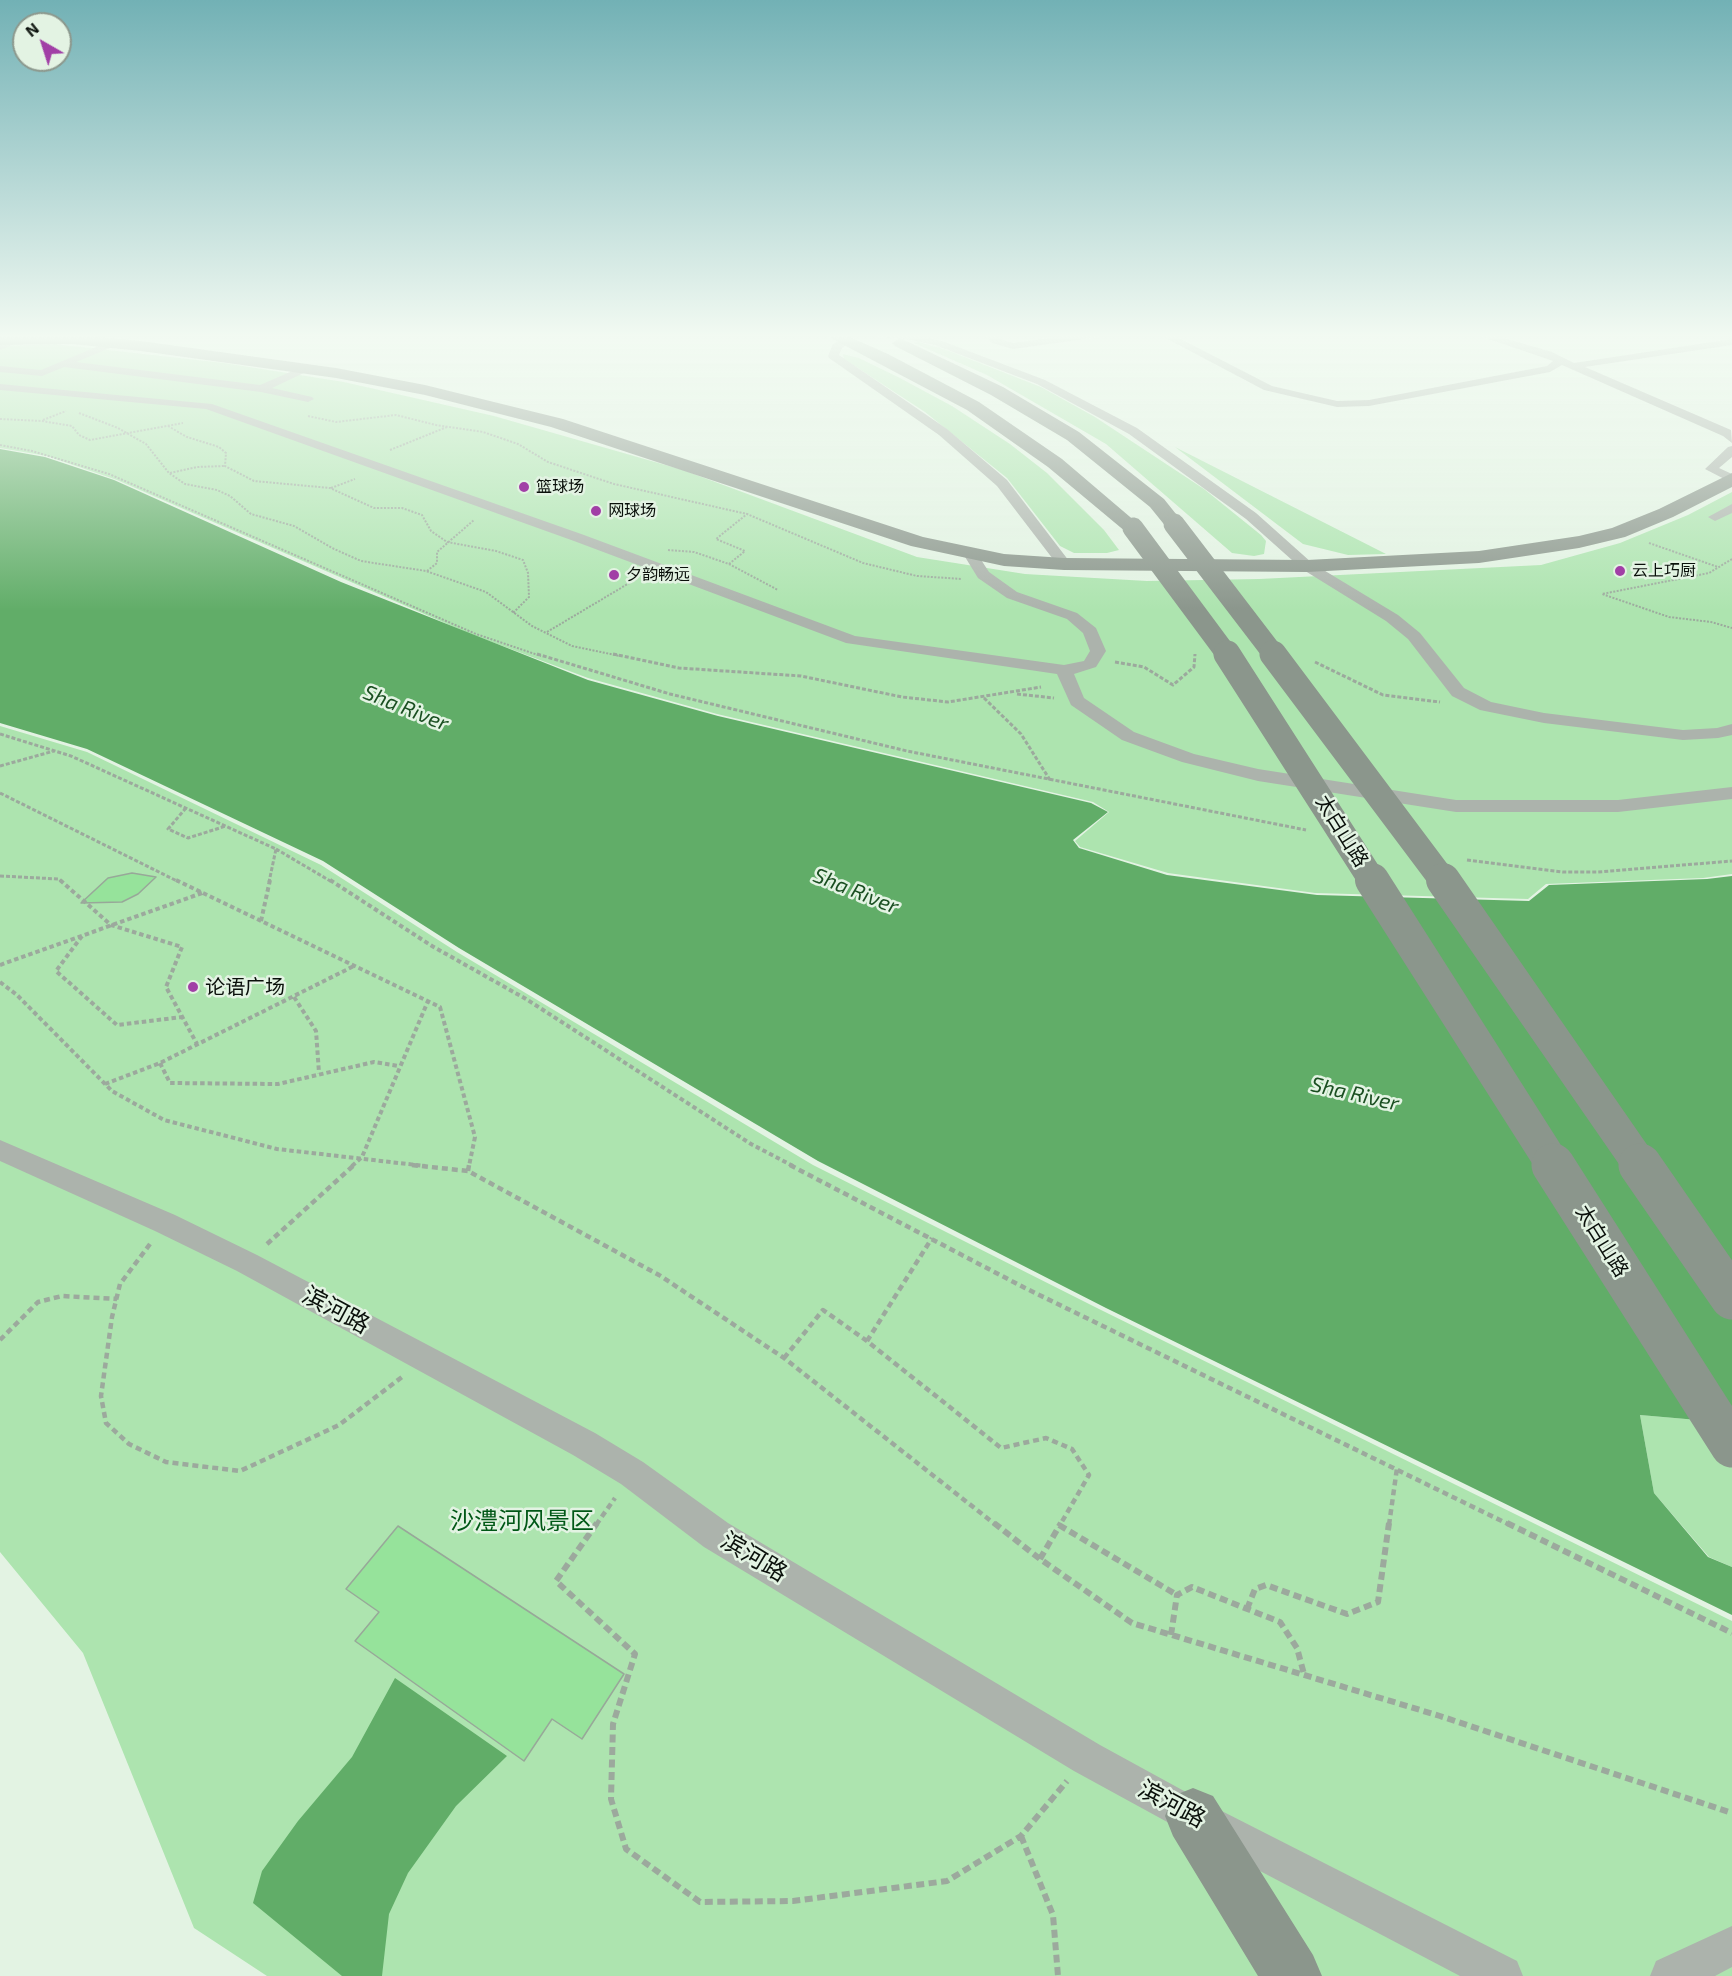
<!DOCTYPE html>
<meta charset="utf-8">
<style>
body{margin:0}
#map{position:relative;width:1732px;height:1976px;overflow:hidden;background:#e3f3e3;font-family:"Exo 2",sans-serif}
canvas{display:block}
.north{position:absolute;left:12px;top:12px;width:60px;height:60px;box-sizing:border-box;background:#e3f3e3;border:2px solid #8c988d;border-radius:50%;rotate:321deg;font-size:16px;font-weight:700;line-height:24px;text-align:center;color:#0a100b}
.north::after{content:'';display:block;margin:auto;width:21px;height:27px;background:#a13fa6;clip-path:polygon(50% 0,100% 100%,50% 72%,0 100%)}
</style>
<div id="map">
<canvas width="1732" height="1976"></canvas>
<div class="north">N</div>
</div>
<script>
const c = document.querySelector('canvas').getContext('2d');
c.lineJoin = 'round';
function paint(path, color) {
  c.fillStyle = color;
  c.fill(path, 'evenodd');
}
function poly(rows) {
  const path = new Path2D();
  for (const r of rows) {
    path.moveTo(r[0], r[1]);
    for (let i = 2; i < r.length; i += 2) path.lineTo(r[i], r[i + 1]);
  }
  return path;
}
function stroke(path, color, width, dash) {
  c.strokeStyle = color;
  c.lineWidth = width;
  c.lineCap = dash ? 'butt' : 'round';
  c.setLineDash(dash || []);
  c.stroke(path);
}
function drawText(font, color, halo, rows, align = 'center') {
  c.font = font + ' "Exo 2","Noto Sans SC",sans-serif';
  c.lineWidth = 5;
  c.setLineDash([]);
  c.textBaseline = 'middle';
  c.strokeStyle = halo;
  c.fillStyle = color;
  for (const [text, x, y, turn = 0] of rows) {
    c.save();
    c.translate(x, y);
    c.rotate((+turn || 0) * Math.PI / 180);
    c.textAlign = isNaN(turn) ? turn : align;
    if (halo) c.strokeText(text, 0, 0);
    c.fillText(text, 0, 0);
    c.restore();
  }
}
paint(poly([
 [918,342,944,349,1041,387,1095,417,1204,489,1261,535,1266,541,1264,554,1254,556,1232,553,1106,444,987,375,914,343],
 [55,344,224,363,344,382,494,416,683,470,917,557,1025,574,1147,581,1259,579,1541,565,1620,543,1688,515,1732,492,1732,874,1703,878,1546,884,1528,899,1315,893,1168,873,1080,847,1075,841,1109,812,1093,802,717,714,588,678,468,633,117,480,47,456,0,448,0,346],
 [843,354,859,358,900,378,952,406,1010,444,1047,473,1104,530,1119,550,1107,553,1074,553,1060,546,1007,478,925,412,844,359],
 [1175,447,1386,554,1348,555,1303,544],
 [0,726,87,752,321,865,457,952,813,1165,1099,1309,1732,1621,1732,1976,267,1976,194,1928,83,1653,0,1552],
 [1640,1415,1732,1423,1732,1567,1709,1557,1654,1493]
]), '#ade4af');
paint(poly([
 [0,449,45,457,114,480,341,582,588,680,718,716,1091,803,1108,812,1073,840,1079,848,1167,875,1317,895,1529,901,1549,885,1707,879,1732,876,1732,1423,1640,1415,1654,1493,1708,1557,1732,1567,1732,1615,1106,1308,818,1161,459,948,323,861,87,749,0,723],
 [395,1678,507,1756,456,1806,408,1873,389,1914,382,1976,342,1976,253,1903,262,1871,298,1821,352,1757]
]), '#61ad68');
const building = poly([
 [132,873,156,877,138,894,122,902,81,903,108,878,132,873],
 [398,1526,624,1674,582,1739,552,1719,524,1761,355,1641,379,1612,346,1589,398,1526]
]);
paint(building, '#96e39b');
stroke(building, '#98a899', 1.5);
stroke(poly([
 [79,413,118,428,146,444,169,473,185,484,217,490,230,496,251,514,294,526,332,548,361,561,426,571,486,592,532,626,572,646,620,656],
 [308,416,336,422,396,415,436,425,483,432,518,444,548,462,614,484,747,514,863,563,917,576,962,579],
 [0,419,42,421,72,426,79,435,90,440,183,423],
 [43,420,66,411],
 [168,426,187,437,219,447,226,453,225,466,254,481,330,488,374,508,402,508,422,515,431,531,447,542,496,551,523,560,528,573,529,597,513,613],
 [0,445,32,451,109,474,476,634,541,656],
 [390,450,447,427],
 [170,473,197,467,225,466],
 [331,488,355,479],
 [1649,543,1718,567],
 [668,550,694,552,729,564,778,590],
 [1732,559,1709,573,1602,594,1669,617,1711,622,1732,628],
 [729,564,745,551,716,539,747,514],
 [427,571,437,563,437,552,474,520],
 [547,632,636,579]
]), '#9ca99d', 2, [2, 1.5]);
stroke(poly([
 [537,654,670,694,907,751,1306,830],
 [613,654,679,668,801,676,902,697,948,702,1041,687],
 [1115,662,1144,667,1173,685,1194,667,1195,654],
 [1315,662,1383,695,1440,702],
 [1017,694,1054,698],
 [984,698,1021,734,1050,780],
 [0,734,71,756,276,849,269,882],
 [0,766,54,751],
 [0,793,179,882],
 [186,808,168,829,188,838,226,826],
 [276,849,332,882],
 [1467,860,1563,872,1598,872,1732,861],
 [0,876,59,879,62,882]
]), '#9ca99d', 3, [4, 2]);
stroke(poly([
 [60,880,111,925,182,947,166,987,197,1044],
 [176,880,440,1007,475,1137,469,1166],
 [330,880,432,946,526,999,751,1144,793,1166],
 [261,921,270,880],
 [82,936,56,971,117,1025,182,1017],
 [0,965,202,893],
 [0,982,17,995,112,1091,164,1120,277,1149,425,1166],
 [294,997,316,1031,319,1073],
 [160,1063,170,1083,278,1084,374,1062,399,1066],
 [105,1084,160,1063,354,966],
 [352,1166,362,1157,428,1001]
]), '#9ca99d', 4, [4.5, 3]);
stroke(poly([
 [412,1165,468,1171,659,1275,784,1358,996,1525],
 [790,1165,1025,1288,1510,1525],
 [468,1171,469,1165],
 [150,1244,120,1284,112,1317,101,1396,106,1423,129,1444,166,1462,240,1471,339,1425,402,1377],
 [267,1244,354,1165],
 [0,1340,38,1302,62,1296,117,1299],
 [867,1341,932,1238],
 [784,1358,823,1310,867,1341,1001,1448,1046,1438,1072,1449,1089,1475,1060,1525],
 [596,1525,615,1498],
 [1389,1525,1397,1468]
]), '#9ca99d', 4.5, [6, 4]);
stroke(poly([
 [597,1523,556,1581,635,1654,613,1724,611,1799,626,1849,700,1902,793,1901,947,1881,1021,1836,1067,1781],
 [994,1523,1040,1559,1132,1623,1440,1716,1732,1813],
 [1507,1523,1732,1633],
 [1059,1525,1177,1595],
 [1040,1559,1061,1523],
 [1247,1609,1255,1589,1266,1585,1347,1614,1378,1602,1389,1523],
 [1171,1635,1177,1595,1192,1587,1280,1622,1297,1648,1304,1674],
 [1021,1836,1053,1915,1058,1976]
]), '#9ca99d', 6, [8, 4.5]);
paint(poly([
 [874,334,911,334,942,341,1045,380,1137,428,1256,513,1312,563,1398,615,1420,633,1464,688,1491,702,1544,713,1683,730,1717,728,1732,724,1732,735,1718,738,1683,740,1544,723,1480,710,1452,696,1408,639,1386,621,1302,569,1246,519,1129,434,1037,384,935,345,906,339,879,337,874,334],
 [983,334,994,334,1000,339,1013,343,1077,334,1104,334,1099,337,1013,349,992,343,983,334],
 [1158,334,1171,334,1272,386,1337,401,1369,400,1547,366,1553,361,1474,334,1490,334,1552,352,1574,363,1732,339,1732,345,1585,367,1731,430,1732,443,1723,436,1562,365,1550,372,1369,406,1337,407,1264,390,1158,334],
 [18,336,23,339,22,341,0,350,0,343,18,336],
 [846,338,851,341,842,348,839,355,947,429,1007,480,1069,561,1071,564,1069,567,1059,567,997,486,939,435,829,358,828,356,833,344,846,338],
 [113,340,117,341,117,345,76,362,260,385,304,366,308,367,308,371,272,388,312,397,314,399,308,402,261,392,64,367,42,376,0,372,0,366,41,370,113,340],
 [0,384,212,404,584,535,855,636,1064,665,1084,661,1090,651,1083,633,1067,619,1007,598,978,578,962,552,969,548,974,549,989,572,1017,592,1077,613,1096,628,1106,651,1096,667,1074,674,1084,698,1134,732,1194,754,1258,769,1456,800,1618,800,1732,787,1732,799,1618,812,1456,812,1258,781,1182,762,1122,740,1071,705,1057,674,846,643,574,541,206,409,0,390,0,384],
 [1732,446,1732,457,1719,468,1732,474,1732,483,1705,469,1728,447,1732,446],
 [1732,504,1732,513,1715,521,1708,517,1732,504],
 [0,1140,175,1215,257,1255,595,1433,643,1462,728,1523,1100,1745,1206,1803,1517,1961,1523,1976,1460,1976,1180,1829,1074,1771,704,1547,621,1484,573,1455,237,1271,155,1231,0,1161,0,1140],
 [1732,1926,1732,1967,1715,1976,1650,1976,1656,1961,1732,1926]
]), '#acb3ac');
paint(poly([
 [72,334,141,341,336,368,425,385,563,419,923,537,1004,554,1064,558,1307,560,1479,551,1579,536,1612,528,1659,509,1732,473,1732,487,1673,517,1625,537,1579,548,1479,563,1307,572,1064,570,1004,566,911,546,551,427,425,395,336,378,141,351,72,344,0,345,0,335,72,334],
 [823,334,843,334,888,354,979,402,1062,459,1143,528,1140,532,1126,532,1048,467,967,410,823,334],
 [900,338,1003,387,1079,432,1164,499,1184,524,1181,528,1167,528,1150,507,1067,440,991,395,895,346,892,343,900,338],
 [1193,1788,1213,1796,1313,1955,1322,1976,1258,1976,1173,1836,1165,1816,1173,1796,1193,1788]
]), '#8b968c');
stroke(poly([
 [1174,524,1275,656],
 [1133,528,1228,656]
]), '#8b968c', 21);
stroke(poly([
 [1227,654,1373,882],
 [1273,654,1444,882]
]), '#8b968c', 27);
stroke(poly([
 [1372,880,1554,1166],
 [1443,880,1641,1166]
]), '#8b968c', 34);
stroke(poly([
 [1553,1165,1732,1446],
 [1640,1165,1732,1298]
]), '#8b968c', 43);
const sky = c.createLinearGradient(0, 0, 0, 611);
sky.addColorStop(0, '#72b1b5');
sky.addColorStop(0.55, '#f2faf2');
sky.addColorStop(1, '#f2faf200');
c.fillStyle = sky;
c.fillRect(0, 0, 1732, 611);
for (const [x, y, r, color] of [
 [524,487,6,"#a13fa6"],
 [596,511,6,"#a13fa6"],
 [1620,571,6,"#a13fa6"],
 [614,575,6,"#a13fa6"],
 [193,987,6,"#a13fa6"]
]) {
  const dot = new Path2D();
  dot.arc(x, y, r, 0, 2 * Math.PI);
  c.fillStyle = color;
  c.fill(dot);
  stroke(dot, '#e3f3e3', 2);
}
drawText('16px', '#0a100b', '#e3f3e3', [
 ["篮球场",536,487],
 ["网球场",608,511],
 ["云上巧厨",1632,571],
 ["夕韵畅远",626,575]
], 'left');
drawText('20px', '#0a100b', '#e3f3e3', [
 ["太白山路",1342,831,58],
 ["太白山路",1602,1241,58]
]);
drawText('20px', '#0a100b', '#e3f3e3', [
 ["论语广场",205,987]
], 'left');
drawText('italic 21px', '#1a4f21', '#e3f3e3', [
 ["Sha River",406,708,22],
 ["Sha River",856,891,22],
 ["Sha River",1355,1094,13]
]);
drawText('24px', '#0a100b', '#e3f3e3', [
 ["滨河路",336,1310,28],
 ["滨河路",754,1557,31],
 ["滨河路",1172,1804,28]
]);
drawText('24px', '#005816', '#e3f3e3', [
 ["沙澧河风景区",522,1521]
]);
</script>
